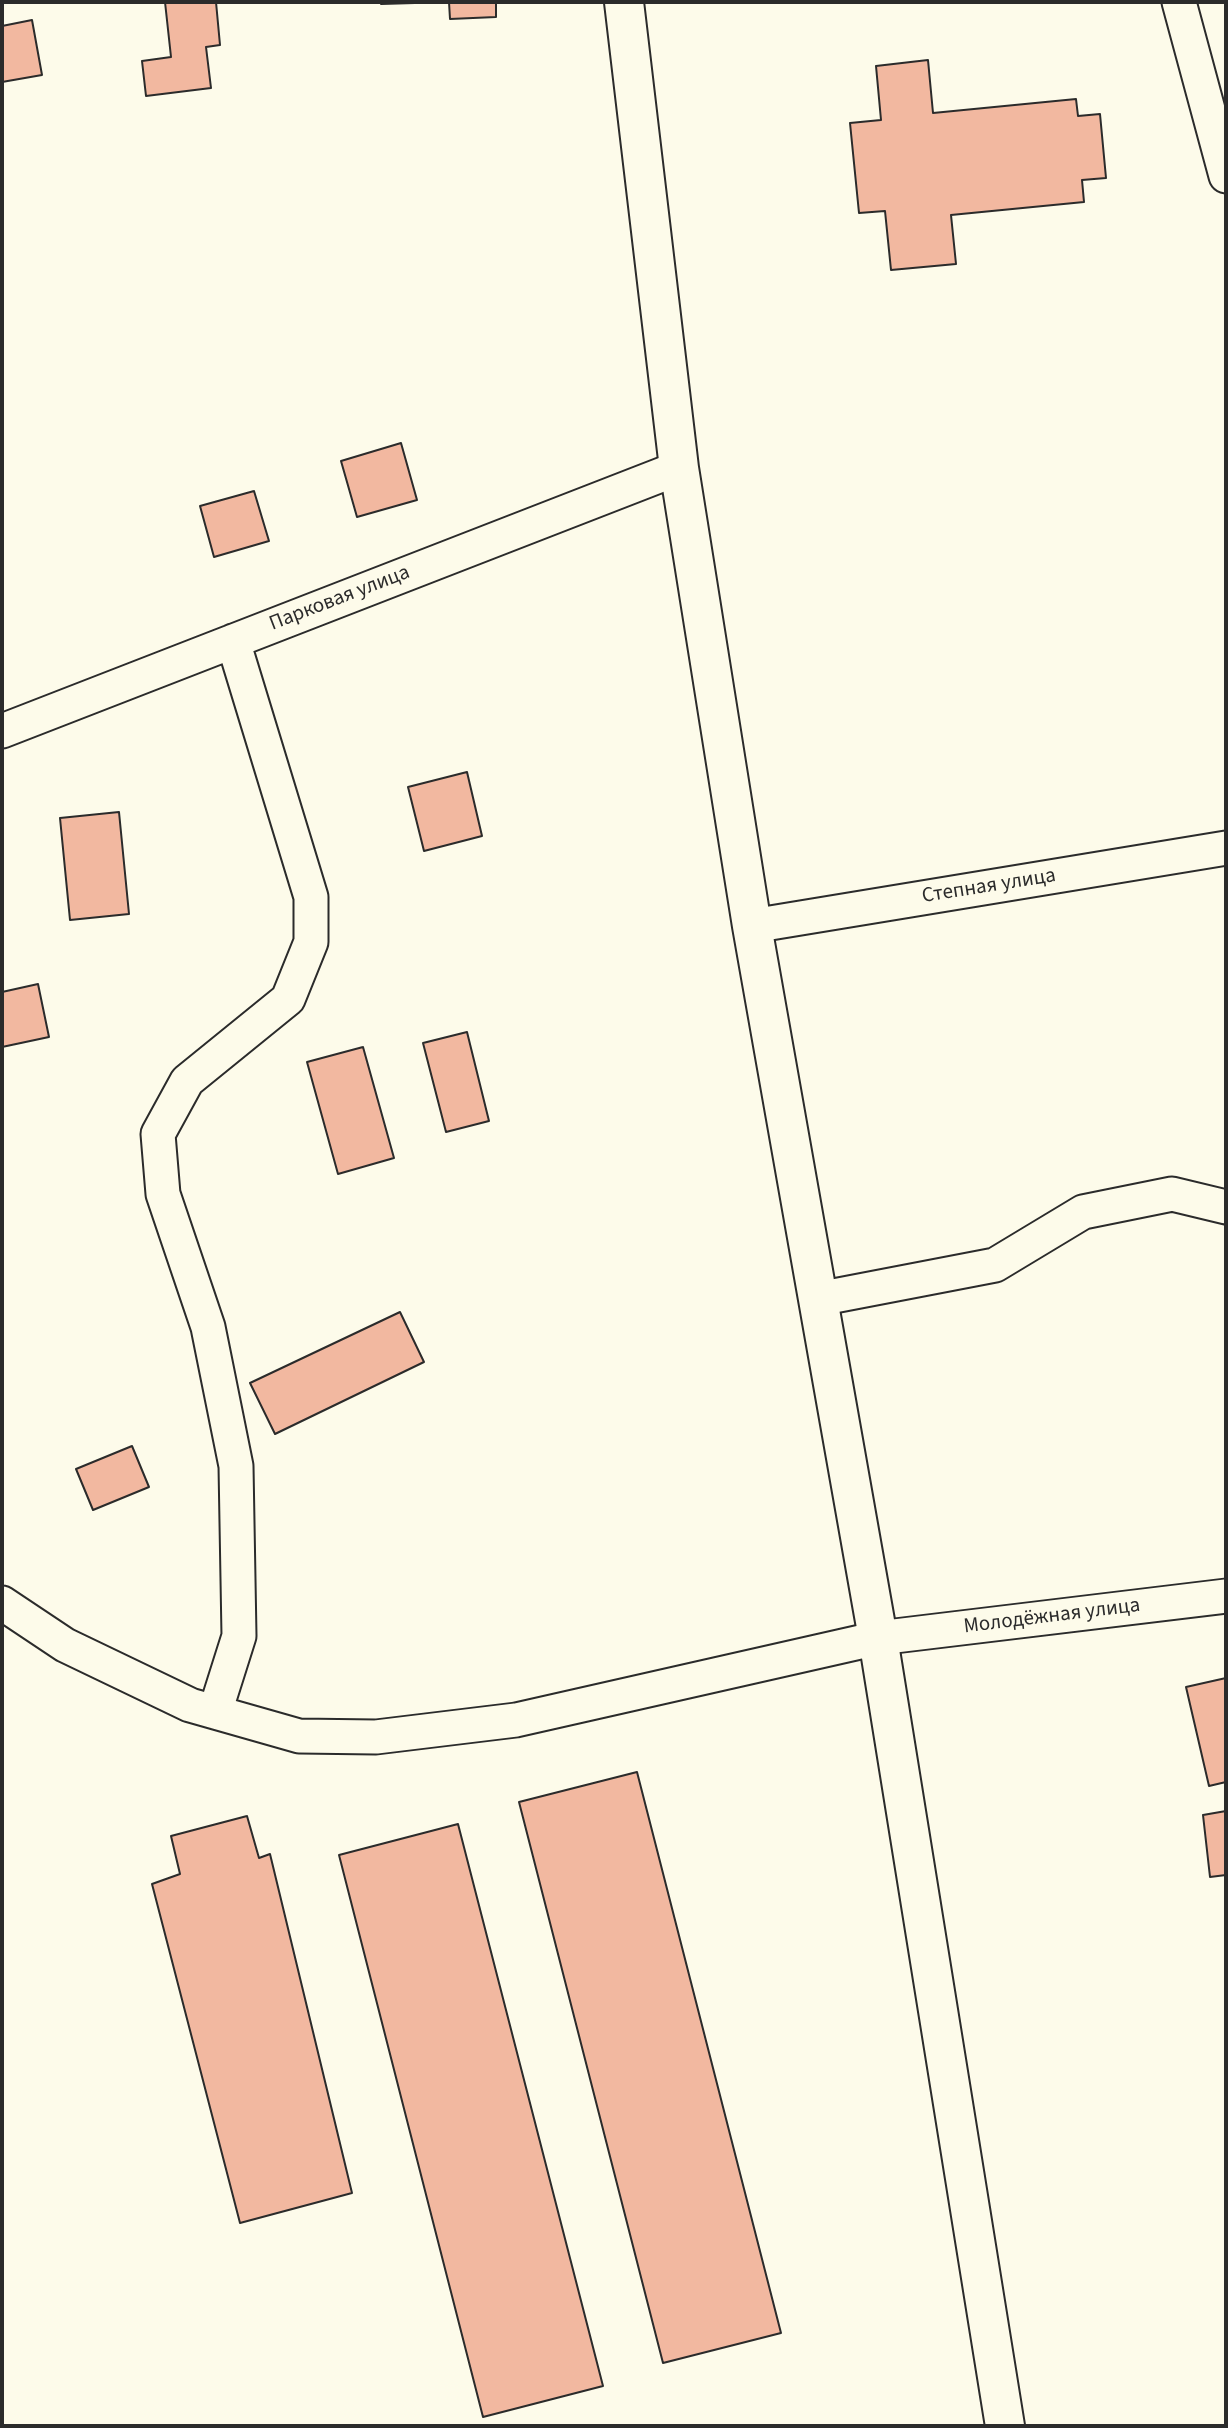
<!DOCTYPE html>
<meta charset="utf-8">
<style>
body{margin:0}
#map{position:relative;width:1228px;height:2428px;overflow:hidden;background:#fdfbea;font-family:"Source Sans 3",sans-serif}
canvas{display:block}
.frame{position:absolute;inset:0;border:4px solid #2b2b2b;pointer-events:none}
</style>
<div id="map">
<canvas width="1228" height="2428"></canvas>
<div class="frame"></div>
</div>
<script>
const c = document.querySelector('canvas').getContext('2d');
c.lineJoin = 'round';
function paint(path, color) {
  c.fillStyle = color;
  c.fill(path, 'evenodd');
}
function poly(rows) {
  const path = new Path2D();
  for (const r of rows) {
    path.moveTo(r[0], r[1]);
    for (let i = 2; i < r.length; i += 2) path.lineTo(r[i], r[i + 1]);
  }
  return path;
}
function stroke(path, color, width, dash) {
  c.strokeStyle = color;
  c.lineWidth = width;
  c.lineCap = dash ? 'butt' : 'round';
  c.setLineDash(dash || []);
  c.stroke(path);
}
function drawText(font, color, halo, rows, align = 'center') {
  c.font = font + ' "Source Sans 3",sans-serif';
  c.lineWidth = 5;
  c.setLineDash([]);
  c.textBaseline = 'middle';
  c.strokeStyle = halo;
  c.fillStyle = color;
  for (const [text, x, y, turn = 0] of rows) {
    c.save();
    c.translate(x, y);
    c.rotate((+turn || 0) * Math.PI / 180);
    c.textAlign = isNaN(turn) ? turn : align;
    if (halo) c.strokeText(text, 0, 0);
    c.fillText(text, 0, 0);
    c.restore();
  }
}
const building = poly([
 [165,2,216,2,220,45,206,47,211,88,146,96,142,61,171,57,165,2],
 [381,2,496,2,496,17,450,19,449,2,381,4,381,2],
 [32,20,42,75,2,82,2,26,32,20],
 [928,60,933,113,1076,99,1078,116,1100,114,1106,178,1082,180,1084,202,951,215,956,264,891,270,885,211,859,213,850,123,881,120,876,66,928,60],
 [401,443,417,500,357,517,341,461,401,443],
 [254,491,269,541,214,557,200,506,254,491],
 [467,772,482,836,424,851,408,787,467,772],
 [119,812,129,914,70,920,60,818,119,812],
 [38,984,49,1037,2,1047,2,992,38,984],
 [467,1032,489,1121,446,1132,423,1043,467,1032],
 [363,1047,394,1158,338,1174,307,1062,363,1047],
 [400,1312,424,1362,275,1434,250,1383,400,1312],
 [132,1446,149,1487,93,1510,76,1469,132,1446],
 [1226,1678,1226,1782,1209,1786,1186,1687,1226,1678],
 [637,1772,781,2333,663,2363,519,1802,637,1772],
 [1226,1811,1226,1875,1210,1877,1203,1815,1226,1811],
 [247,1816,259,1858,270,1854,352,2193,240,2223,152,1884,180,1874,171,1836,247,1816],
 [458,1824,603,2386,483,2417,339,1855,458,1824]
]);
paint(building, '#f2b8a0');
stroke(building, '#2b2b2b', 2);
const street = poly([
 [1179,2,1226,176],
 [2,731,679,468],
 [752,926,1226,848],
 [818,1299,995,1265,1083,1212,1172,1194,1226,1207],
 [2,1603,65,1645,190,1705,299,1736,376,1737,516,1720,878,1638,1226,1596],
 [215,1712,239,1636,236,1466,208,1327,163,1194,158,1134,187,1081,288,999,311,942,311,897,233,641]
]);
const secondary = poly([
 [624,2,679,468,752,926,878,1638,1005,2426]
]);
stroke(street, '#2b2b2b', 37);
stroke(secondary, '#2b2b2b', 42);
stroke(street, '#fdfbea', 33);
stroke(secondary, '#fdfbea', 38);
drawText('21px', '#2b2b2b', '#fdfbea', [
 ["Парковая улица",340,599,-21],
 ["Степная улица",989,887,-9],
 ["Молодёжная улица",1052,1617,-7]
]);
</script>
